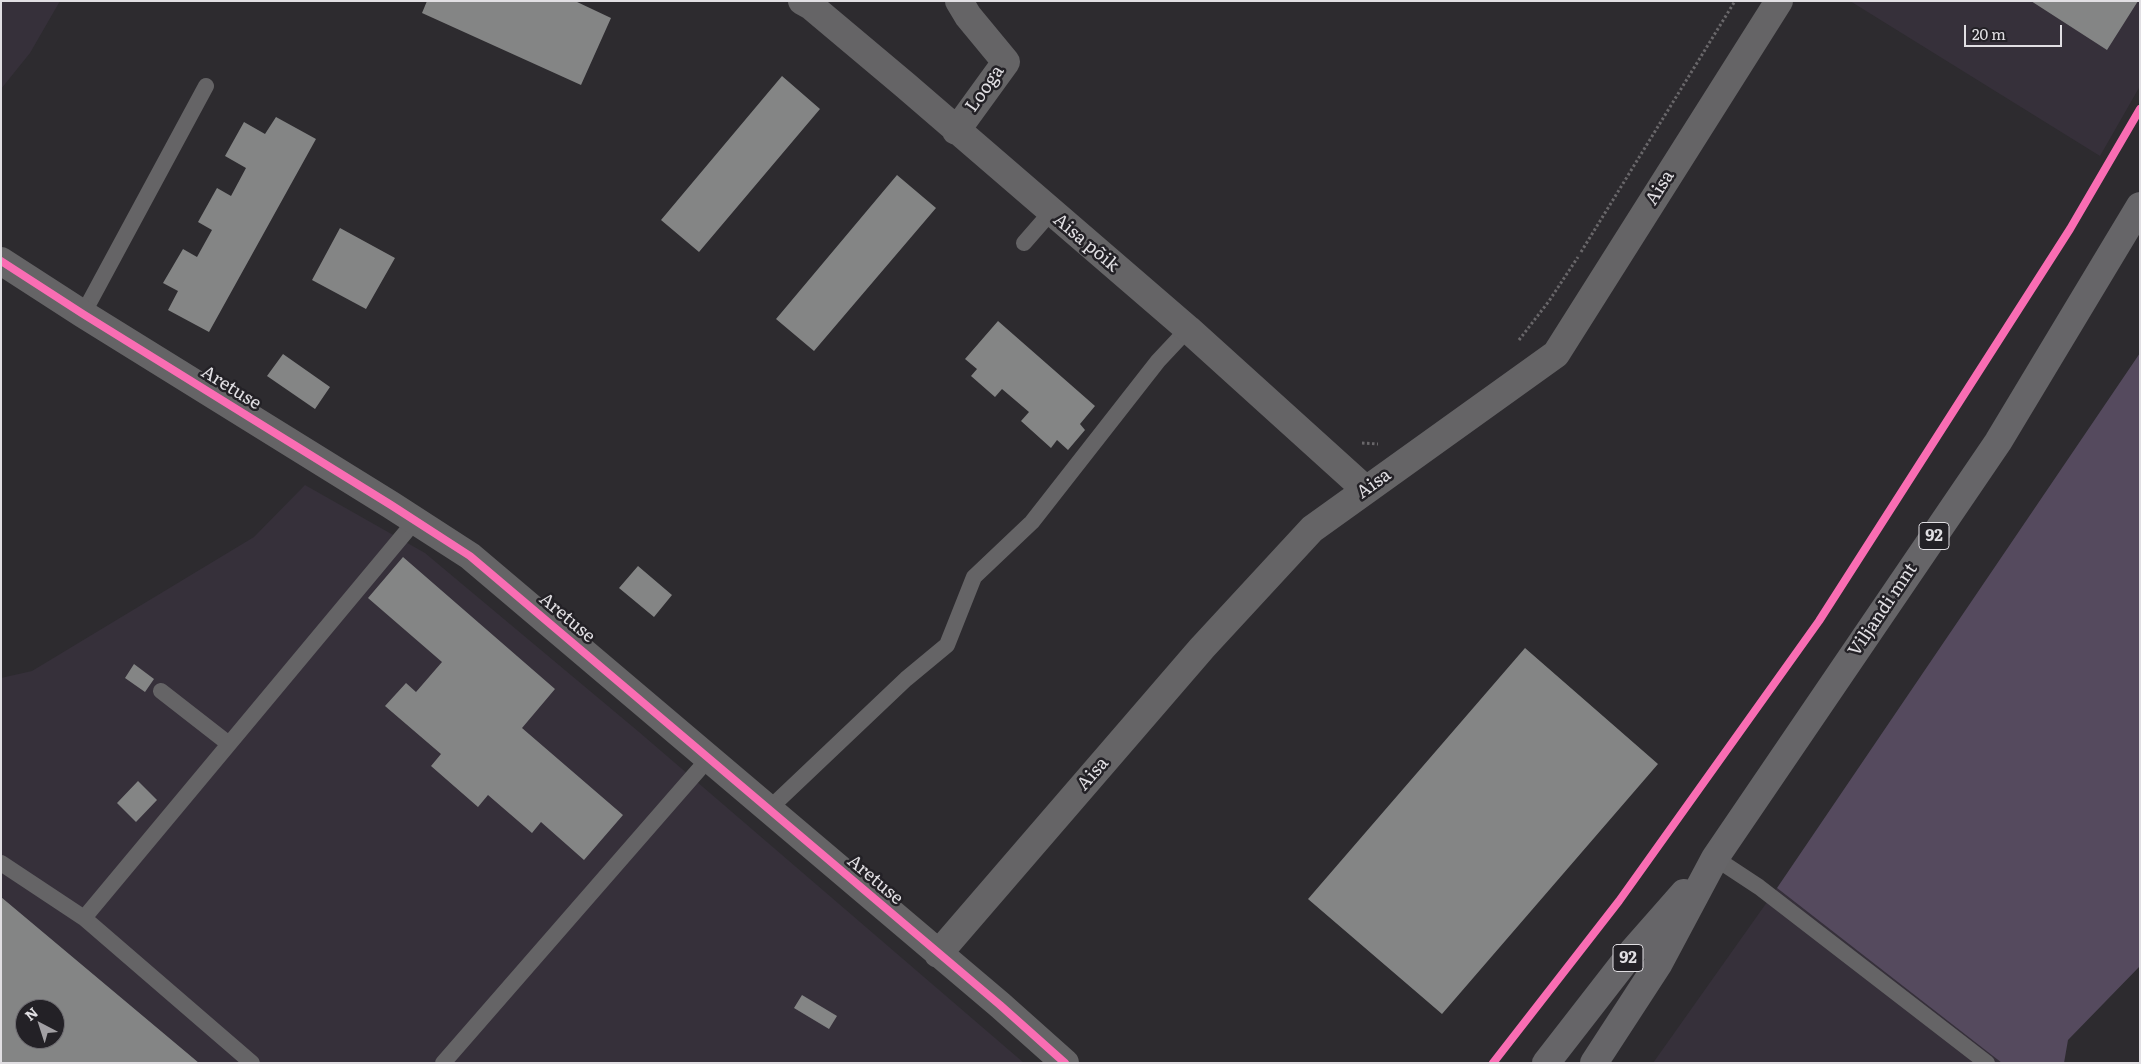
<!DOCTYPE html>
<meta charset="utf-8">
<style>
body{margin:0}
#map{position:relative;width:2141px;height:1064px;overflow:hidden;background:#2d2b2f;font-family:Literata,serif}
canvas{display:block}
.frame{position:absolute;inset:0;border:2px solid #e1dfe3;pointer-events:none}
.north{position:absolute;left:15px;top:999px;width:50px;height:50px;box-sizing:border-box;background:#232126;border:1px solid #6f6d72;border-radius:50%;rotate:320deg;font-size:14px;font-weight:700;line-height:20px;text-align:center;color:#e1dfe3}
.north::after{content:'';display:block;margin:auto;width:18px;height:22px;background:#a2a0a4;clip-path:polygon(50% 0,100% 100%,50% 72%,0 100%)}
.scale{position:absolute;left:1964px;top:25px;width:98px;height:22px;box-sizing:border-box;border:2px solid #e1dfe3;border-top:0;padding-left:6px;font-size:15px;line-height:18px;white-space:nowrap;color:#e1dfe3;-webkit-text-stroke:4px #232126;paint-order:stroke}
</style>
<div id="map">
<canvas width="2141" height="1064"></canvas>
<div class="frame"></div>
<div class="north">N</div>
<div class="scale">20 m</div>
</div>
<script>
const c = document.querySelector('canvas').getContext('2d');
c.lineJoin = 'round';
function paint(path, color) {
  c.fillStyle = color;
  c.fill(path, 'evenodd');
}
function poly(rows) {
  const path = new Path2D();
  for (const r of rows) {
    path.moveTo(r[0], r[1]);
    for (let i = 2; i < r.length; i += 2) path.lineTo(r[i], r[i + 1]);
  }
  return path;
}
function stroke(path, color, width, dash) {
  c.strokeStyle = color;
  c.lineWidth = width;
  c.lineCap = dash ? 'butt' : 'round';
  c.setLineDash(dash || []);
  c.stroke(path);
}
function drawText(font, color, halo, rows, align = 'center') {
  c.font = font + ' Literata,serif';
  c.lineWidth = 5;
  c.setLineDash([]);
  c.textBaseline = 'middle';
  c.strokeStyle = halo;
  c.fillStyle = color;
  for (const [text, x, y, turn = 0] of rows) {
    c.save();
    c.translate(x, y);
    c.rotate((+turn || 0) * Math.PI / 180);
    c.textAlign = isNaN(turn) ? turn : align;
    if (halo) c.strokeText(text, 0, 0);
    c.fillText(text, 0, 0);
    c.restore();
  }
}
paint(poly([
 [1,1,60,1,30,53,1,89],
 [1850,1,2140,1,2140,86,2100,156],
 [305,485,425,553,639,732,1024,1063,1,1063,1,678,32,671,254,537],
 [25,1009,55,1009,55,1039,25,1039],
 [1777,888,2002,1063,1653,1063]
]), '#36303a');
paint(poly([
 [2140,353,2140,966,2068,1040,2064,1063,2002,1063,1777,888]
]), '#554a5e');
paint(poly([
 [427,1,575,1,611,18,581,85,422,13],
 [2031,1,2138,1,2107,50],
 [782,76,820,109,699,252,661,220],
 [276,117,316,139,209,332,168,310,178,291,163,283,183,249,197,257,212,230,198,222,217,188,231,196,246,168,225,156,244,122,265,134],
 [897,175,936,208,814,351,776,319],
 [340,228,395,258,366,309,312,280],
 [998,321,1095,406,1080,424,1085,430,1068,450,1057,440,1051,448,1021,421,1029,412,1002,389,995,397,971,376,977,369,965,359],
 [283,354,330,387,315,409,267,376],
 [403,557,555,689,522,728,623,815,584,860,541,822,532,833,488,795,478,807,431,766,441,754,385,706,406,683,416,692,442,662,368,598],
 [638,566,672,595,654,617,619,588],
 [1525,648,1658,764,1442,1014,1308,899],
 [134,664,154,679,145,692,125,678],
 [138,781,157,800,136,822,117,803],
 [1,897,199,1063,1,1063],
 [25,1009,55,1009,55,1039,25,1039],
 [802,995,837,1016,829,1029,794,1008]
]), '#848585');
stroke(poly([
 [1581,252,1735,1],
 [1519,340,1549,301,1578,257],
 [1362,443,1378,444]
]), '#69676a', 3, [2.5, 2.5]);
stroke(poly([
 [1024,243,1051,212],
 [83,314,206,86],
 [161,691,229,744],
 [769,809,906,679,947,645,974,577,1032,522,1158,361,1188,329],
 [1715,858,1759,887,1987,1063],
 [1,863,84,918,415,521],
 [84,918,252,1063],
 [443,1063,709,758]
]), '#656466', 16);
stroke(poly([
 [802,1,811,6,905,85,1188,329,1366,490],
 [956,131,1006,62,968,16,959,1],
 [1,261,83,314,391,505,470,556,1000,1005,1065,1063],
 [938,954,1202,648,1312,529,1556,354,1779,1]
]), '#656466', 28);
stroke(poly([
 [1546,1063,1633,951,1684,893],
 [1594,1063,1659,963,1715,858,1998,442,2140,206]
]), '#666568', 28);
stroke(poly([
 [1,261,83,314,391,505,470,556,1000,1005,1065,1063],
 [1493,1063,1619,901,1819,621,2070,229,2140,109]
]), '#f96db3', 8);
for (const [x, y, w] of [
 [1934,536,30],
 [1628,958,30]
]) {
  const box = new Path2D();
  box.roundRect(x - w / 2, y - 13.5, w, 27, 4);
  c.fillStyle = '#232126';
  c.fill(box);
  stroke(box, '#e1dfe3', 1);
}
drawText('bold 16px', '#e1dfe3', null, [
 ["92",1934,536],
 ["92",1628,958]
]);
drawText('18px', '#e1dfe3', '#232126', [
 ["Looga",985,89,-55],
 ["Aisa",1660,188,-58],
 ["Aisa põik",1086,243,40],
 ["Aretuse",231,388,32],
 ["Aisa",1374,484,-36],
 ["Viljandi mnt",1883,610,-56],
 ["Aretuse",567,618,40],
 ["Aisa",1093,774,-49],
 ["Aretuse",875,880,40]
]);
</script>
